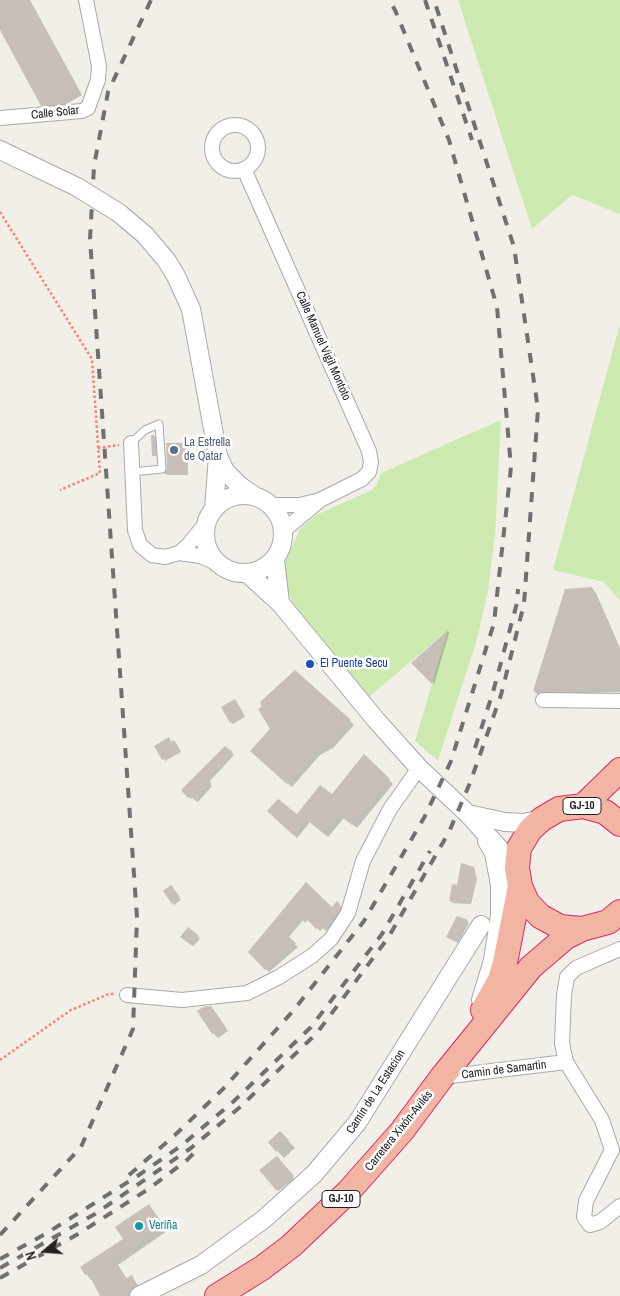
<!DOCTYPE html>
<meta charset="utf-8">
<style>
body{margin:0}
#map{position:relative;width:620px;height:1296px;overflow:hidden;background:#f2efe9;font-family:"Archivo Narrow",sans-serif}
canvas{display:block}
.north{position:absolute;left:20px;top:1226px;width:50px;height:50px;-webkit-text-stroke:4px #fff;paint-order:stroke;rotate:252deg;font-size:14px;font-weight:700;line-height:20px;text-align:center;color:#222}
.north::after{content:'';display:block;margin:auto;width:18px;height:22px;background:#222;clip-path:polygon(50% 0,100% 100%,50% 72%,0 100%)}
</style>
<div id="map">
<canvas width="620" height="1296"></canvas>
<div class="north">N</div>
</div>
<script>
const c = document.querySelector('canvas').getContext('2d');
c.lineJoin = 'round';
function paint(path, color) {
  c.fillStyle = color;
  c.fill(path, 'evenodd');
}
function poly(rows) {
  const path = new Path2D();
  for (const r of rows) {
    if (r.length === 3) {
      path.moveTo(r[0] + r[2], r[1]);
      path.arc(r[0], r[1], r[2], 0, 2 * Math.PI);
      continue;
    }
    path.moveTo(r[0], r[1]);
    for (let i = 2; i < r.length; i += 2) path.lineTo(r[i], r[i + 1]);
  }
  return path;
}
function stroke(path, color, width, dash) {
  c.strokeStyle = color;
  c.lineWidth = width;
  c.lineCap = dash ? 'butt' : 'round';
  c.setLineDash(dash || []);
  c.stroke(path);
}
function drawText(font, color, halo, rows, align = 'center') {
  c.font = font + ' "Archivo Narrow",sans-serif';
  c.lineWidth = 5;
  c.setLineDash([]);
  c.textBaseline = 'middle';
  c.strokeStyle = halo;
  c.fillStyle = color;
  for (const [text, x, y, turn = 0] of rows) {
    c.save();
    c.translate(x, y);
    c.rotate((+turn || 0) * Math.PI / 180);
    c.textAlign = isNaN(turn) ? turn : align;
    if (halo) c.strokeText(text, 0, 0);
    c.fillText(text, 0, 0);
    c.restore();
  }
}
paint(poly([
 [458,0,620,0,620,214,572,195,532,229],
 [620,324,620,601,604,582,553,570],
 [501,420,495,534,488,591,477,639,438,761,415,741,448,630,369,697,293,603,286,588,285,562,300,529,316,515,372,490,377,484,381,473]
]), '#cdebb0');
paint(poly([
 [0,0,30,0,82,95,58,109,47,110,42,105,0,27],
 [154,436,156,438,157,457,153,455],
 [185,444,187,446,188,475,167,475,166,474],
 [592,588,596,593,620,648,620,692,538,695,534,691,566,590],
 [448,631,449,633,434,684,413,663],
 [295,671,354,725,333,748,320,755,292,787,252,751,271,729,264,706],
 [237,703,245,717,233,724,231,722],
 [170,741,176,743,181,752,165,761,156,746],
 [225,747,234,755,209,782,212,786,198,802,193,797,191,799,183,790],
 [364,756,393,784,357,828,344,818,328,837,310,822,297,838,272,815,298,816,332,796],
 [474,868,477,879,471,904,452,903,451,901],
 [306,884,332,909,337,903,343,910,337,920,326,931,323,928,320,931,309,919,305,923,303,920,288,938,298,947,269,972,250,952],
 [173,889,181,900,174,905,173,903],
 [467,921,469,923,458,943,450,938],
 [188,929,200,939,193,946,182,936],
 [211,1007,228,1031,218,1038,213,1033],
 [280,1132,295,1148,284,1158,269,1142],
 [279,1159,294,1179,278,1191,261,1170],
 [148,1205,167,1231,118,1265,127,1279,132,1277,141,1290,131,1296,101,1296,93,1278,91,1280,81,1267,125,1240]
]), '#0003');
paint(poly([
 [0,0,29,0,78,91,53,105,41,106,0,30],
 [151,435,154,435,156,456,152,456],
 [166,443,185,443,186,473,164,474,167,469],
 [592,587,620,650,620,687,533,691,565,589],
 [448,630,440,655,432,684,411,663],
 [295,670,351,720,329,744,316,752,287,784,250,751,270,729,258,709,262,706,260,702],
 [235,699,244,714,230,723,221,707],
 [169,737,171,742,174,740,180,750,162,760,154,746],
 [225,746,233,752,208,779,211,783,196,801,190,796,188,798,181,790],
 [364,754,390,779,352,825,339,815,324,834,306,819,293,835,267,811,278,799,297,814,320,785,332,794],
 [461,863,474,867,476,877,470,902,449,901,452,884,457,885],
 [306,882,332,907,337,901,341,906,340,909,323,929,320,926,316,929,305,917,302,921,299,918,286,934,296,943,265,970,248,952],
 [171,885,180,897,172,904,163,891],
 [457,916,468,920,456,942,446,937],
 [188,927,199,936,191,945,180,937],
 [211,1006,225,1026,212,1034,197,1011,203,1007],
 [280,1131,289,1140,276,1152,268,1142],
 [277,1156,294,1176,276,1190,259,1170],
 [149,1204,163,1225,114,1259,125,1279,132,1275,137,1285,119,1296,100,1296,88,1273,85,1275,80,1267,123,1239,115,1227]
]), '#c7bfb8');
const service = poly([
 [131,443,145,430,159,424,162,469,132,472]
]);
const minor = poly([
 [0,118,82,111,88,108,98,80,99,66,86,0],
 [235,148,23],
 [244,169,369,451,371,462,369,472,362,479,320,500,300,505,269,505],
 [131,443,135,530,140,545,152,555,165,557,179,553,188,545,207,522],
 [283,531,319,501],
 [179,553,200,556,219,564],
 [543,700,620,701],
 [620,949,576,968,567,977,564,995,562,1043,566,1062,602,1120,612,1150,586,1201,584,1217,590,1225,600,1222,620,1206],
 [127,995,182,1000,247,993,279,977,312,956,331,939,348,913,363,861,390,809,419,768],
 [442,1077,566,1062]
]);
const tertiary = poly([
 [0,150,77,187],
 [119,213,145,235,167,261,176,276,191,309,218,456,214,509],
 [218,456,225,471,240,486,256,497],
 [244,534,39],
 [275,559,280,603],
 [247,573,280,603,376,720,419,768,468,814,517,868],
 [468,814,505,822,524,823,542,819],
 [481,1000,493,960,500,915,500,885,494,853,487,841],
 [139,1296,201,1265,264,1219,314,1174,357,1123,481,925]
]);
const trunk = poly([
 [583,806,620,770],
 [620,824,605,812,583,806,559,809,542,819,530,830,519,848,517,868,520,886,527,902,540,916,560,927,582,929,608,922,620,912],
 [483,1010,500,980,505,963,520,886],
 [217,1296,262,1268,291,1246,348,1192,402,1131,442,1077,531,967,566,937,582,929]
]);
stroke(service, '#a9a9a9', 9);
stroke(minor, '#a9a9a9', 16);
stroke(tertiary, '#a9a9a9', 20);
stroke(trunk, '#dc2a67', 26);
stroke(poly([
 [0,212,92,359,100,473,60,490],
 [98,448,119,445],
 [0,1060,71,1010,109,994,114,994]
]), '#fa8072', 2.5, [2.5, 2.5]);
stroke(service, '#fff', 7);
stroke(minor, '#fff', 14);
stroke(tertiary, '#fff', 18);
stroke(trunk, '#f2b4a3', 24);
stroke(poly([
 [425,0,472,140],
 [475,748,493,692,517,603,518,589],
 [129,1175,175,1135,223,1089,293,1011,364,921,425,816,451,761,494,623,511,467,497,307,449,140,395,10,389,0],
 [0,1235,81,1147,133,1029,137,918,90,239,94,166,108,92,151,0],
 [0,1259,47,1233,139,1175,182,1145,234,1101,311,1027,382,934,430,851],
 [0,1268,95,1214,191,1148,239,1108,317,1033,388,938,449,832,470,783,501,695,524,604,538,409,514,247,434,0],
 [0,1278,78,1234,147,1190,186,1161,197,1150]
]), '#707070', 4, [10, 10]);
const tertiaryBridge = poly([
 [77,187,119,213]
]);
stroke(tertiaryBridge, '#a9a9a9', 20, []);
stroke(tertiaryBridge, '#fff', 18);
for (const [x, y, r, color] of [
 [174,450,5,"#5c6f8a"],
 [310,664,5,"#1a4fb4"],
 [139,1226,5,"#0f9aa8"]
]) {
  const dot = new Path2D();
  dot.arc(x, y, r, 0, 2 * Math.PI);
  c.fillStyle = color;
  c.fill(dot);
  stroke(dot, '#fff', 2);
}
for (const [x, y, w] of [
 [582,806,38],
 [341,1199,38]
]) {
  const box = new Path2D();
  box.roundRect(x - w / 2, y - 8.5, w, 17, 4);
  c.fillStyle = '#fff';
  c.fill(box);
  stroke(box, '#222', 1);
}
drawText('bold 11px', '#222', null, [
 ["GJ-10",582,806],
 ["GJ-10",341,1199]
]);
drawText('12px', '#222', '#fff', [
 ["Calle Solar",55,113,-6],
 ["Calle Manuel Vigil Montoto",323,346,66],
 ["Camin de Samartin",504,1070,-7],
 ["Camín de La Estacion",376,1092,-57],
 ["Carretera Xixón-Avilés",399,1131,-51]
]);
drawText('12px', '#4e5e75', '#fff', [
 ["La Estrella",184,443],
 ["de Qatar",184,457]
], 'left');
drawText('12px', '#164399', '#fff', [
 ["El Puente Secu",320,664]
], 'left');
drawText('12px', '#0d838f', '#fff', [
 ["Veriña",149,1226]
], 'left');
</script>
